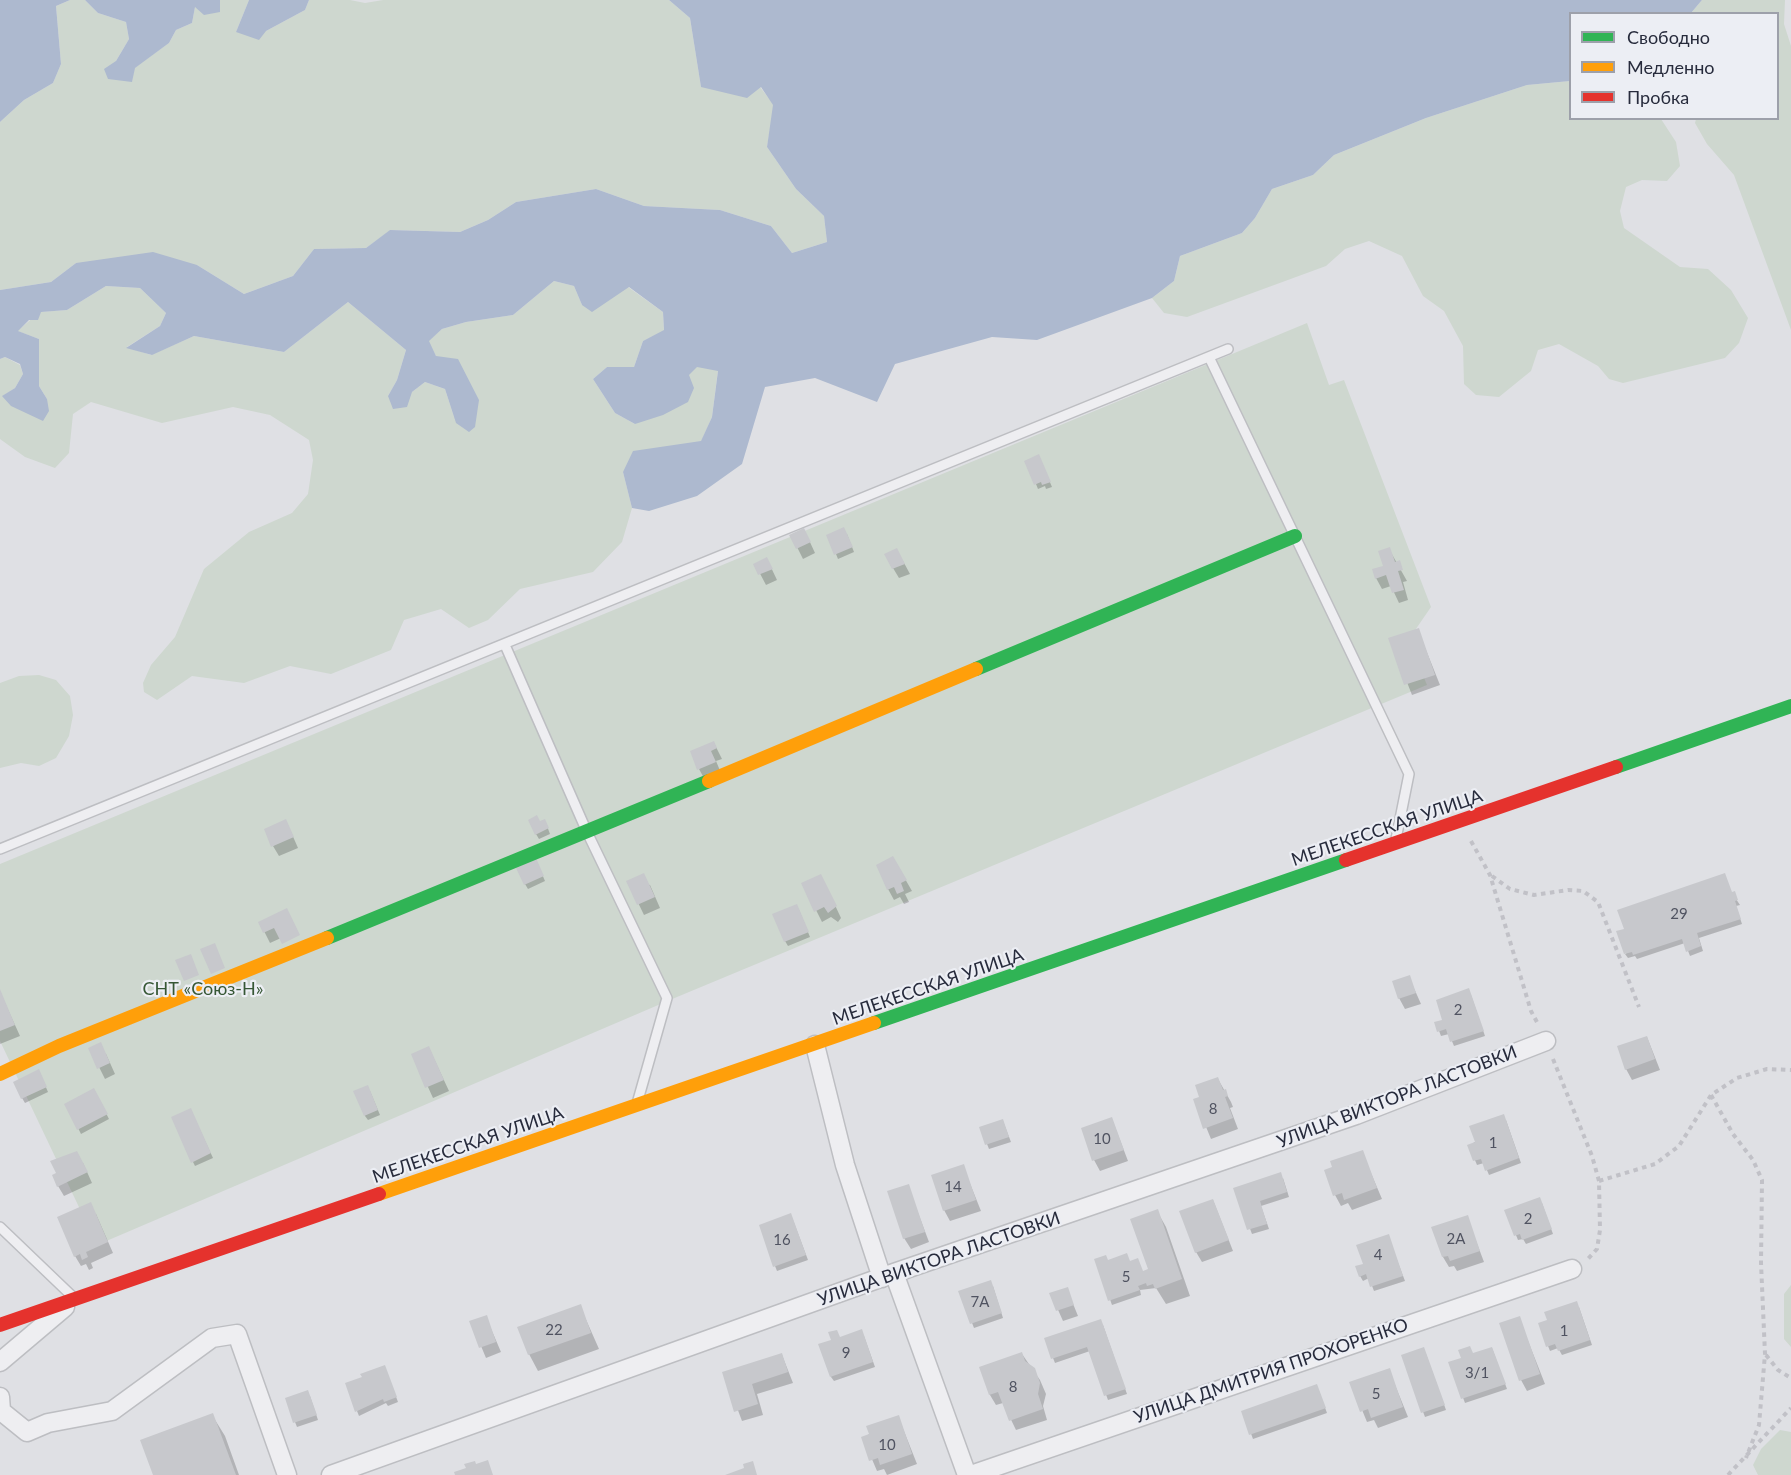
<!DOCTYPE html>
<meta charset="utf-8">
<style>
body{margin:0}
#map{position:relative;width:1791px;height:1475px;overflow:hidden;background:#dfe0e4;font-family:Lato,sans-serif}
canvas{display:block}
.legend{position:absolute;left:1569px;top:12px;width:210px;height:108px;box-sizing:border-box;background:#eceef4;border:2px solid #9da0aa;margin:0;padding:8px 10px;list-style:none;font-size:18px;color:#272b3c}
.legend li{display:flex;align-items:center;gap:12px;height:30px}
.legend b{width:30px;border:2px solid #9da0aa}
</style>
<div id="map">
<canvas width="1791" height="1475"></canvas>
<ul class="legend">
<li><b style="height:8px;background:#30b455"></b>Свободно</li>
<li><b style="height:8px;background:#ff9f0a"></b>Медленно</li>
<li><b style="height:8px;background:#e5322d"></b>Пробка</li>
</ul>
</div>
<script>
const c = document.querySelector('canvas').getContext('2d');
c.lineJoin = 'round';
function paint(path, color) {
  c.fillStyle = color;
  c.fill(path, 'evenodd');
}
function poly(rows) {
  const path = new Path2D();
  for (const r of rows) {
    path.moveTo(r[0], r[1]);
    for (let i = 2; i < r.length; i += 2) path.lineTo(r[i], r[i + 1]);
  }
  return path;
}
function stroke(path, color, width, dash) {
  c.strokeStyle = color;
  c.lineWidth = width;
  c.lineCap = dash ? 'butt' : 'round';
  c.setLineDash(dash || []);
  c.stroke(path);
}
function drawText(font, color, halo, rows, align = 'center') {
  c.font = font + ' Lato,sans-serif';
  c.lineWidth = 4.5;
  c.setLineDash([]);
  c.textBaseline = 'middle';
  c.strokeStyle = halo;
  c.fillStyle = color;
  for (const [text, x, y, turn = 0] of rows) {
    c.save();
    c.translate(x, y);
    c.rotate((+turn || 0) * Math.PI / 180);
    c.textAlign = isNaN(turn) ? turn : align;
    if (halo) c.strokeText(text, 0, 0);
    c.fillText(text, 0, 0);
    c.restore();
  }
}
paint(poly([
 [70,0,85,0,98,13,126,22,129,39,116,61,132,81,134,68,169,43,176,30,192,23,195,7,220,12,220,0,249,0,236,32,266,31,305,10,309,0,350,0,365,3,383,0,669,0,690,18,701,87,760,87,774,105,767,147,796,189,824,216,827,242,792,253,771,226,720,210,644,206,596,189,516,202,488,220,460,232,391,230,366,248,314,249,293,276,244,294,197,265,76,263,51,282,0,290,0,122,24,100,53,83,61,64,56,6],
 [1702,0,1785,0,1784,24,1791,46,1791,330,1734,175,1707,144,1695,123,1696,119,1778,118,1778,14,1691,13],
 [1570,81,1570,118,1661,119,1676,142,1680,166,1667,181,1642,180,1626,187,1620,211,1624,228,1680,267,1708,269,1731,290,1748,318,1739,343,1725,358,1623,383,1609,379,1598,366,1559,344,1538,350,1531,371,1499,397,1476,395,1464,384,1463,346,1444,311,1423,296,1402,256,1369,241,1345,249,1326,266,1187,317,1164,313,1152,298,1174,281,1180,256,1242,233,1255,218,1272,189,1313,175,1334,155,1426,118,1527,85],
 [554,281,574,286,582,305,628,287,663,312,664,331,643,341,634,367,607,367,593,379,615,413,635,424,697,366,718,370,712,417,701,442,623,472,632,508,622,542,593,572,520,589,488,620,469,628,441,609,404,620,391,650,331,674,290,666,244,683,192,676,157,700,144,692,143,683,151,665,175,637,204,569,249,532,292,513,308,494,313,460,309,440,270,415,233,407,162,423,91,402,73,414,69,453,55,468,25,457,0,439,0,359,5,357,20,365,23,374,15,388,3,396,47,399,39,386,39,339,17,331,40,312,67,310,106,286,140,288,166,313,160,326,127,347,151,355,194,336,284,352,348,302,406,350,397,380,388,396,412,392,425,382,445,389,456,423,436,356,428,341,442,329,466,322,513,315],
 [1307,323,1329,385,1344,380,1431,607,1409,639,1427,685,677,997,97,1245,0,1041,0,864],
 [39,675,56,680,70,696,73,715,69,736,56,758,39,766,21,763,0,768,0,683,19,676],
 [1791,1285,1791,1347,1784,1339,1784,1294],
 [1780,1430,1791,1432,1791,1475,1758,1475,1753,1465,1761,1449]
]), '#ced7cf');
paint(poly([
 [0,0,70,0,56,6,61,64,53,83,24,100,0,122],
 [85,0,220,0,220,12,204,15,195,7,192,23,176,30,169,43,135,68,132,82,108,79,104,69,116,61,129,39,126,22,98,13],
 [249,0,309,0,305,10,266,31,259,40,236,32],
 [669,0,1702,0,1691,13,1570,14,1570,81,1527,85,1426,118,1334,155,1313,175,1272,189,1255,218,1242,233,1180,256,1174,281,1152,298,1037,340,992,337,895,364,877,402,815,378,765,387,742,464,697,496,649,511,632,508,623,472,633,451,701,441,712,417,718,371,697,367,689,375,694,388,688,402,663,415,635,424,615,413,593,379,607,367,634,367,643,341,664,330,663,312,629,287,592,312,582,305,574,286,554,281,513,315,466,322,442,329,429,341,436,356,458,359,479,400,475,427,469,432,456,423,445,389,425,382,412,392,407,407,393,409,388,396,397,380,406,350,348,302,284,352,194,336,152,355,126,348,160,326,166,313,140,288,106,286,67,310,41,312,38,320,29,320,18,331,39,339,39,386,47,399,49,411,43,421,11,406,2,396,15,388,23,374,20,364,5,357,0,359,0,290,51,282,76,263,153,252,197,265,244,294,293,276,314,249,366,248,390,230,460,232,488,220,516,202,596,189,644,206,720,210,771,226,792,253,827,242,824,216,796,189,767,147,773,105,761,87,747,98,701,87,690,18]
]), '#adb9cf');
paint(poly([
 [1041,461,1052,487,1046,489,1045,486,1038,489,1036,484],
 [847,534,854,552,838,559,836,554],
 [791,535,809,540,815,553,803,559],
 [1389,549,1407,581,1403,582,1408,600,1399,603,1391,586,1382,589,1376,578,1385,567],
 [767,559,777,580,766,585,755,564],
 [903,561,910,574,899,578,893,568],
 [1418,630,1440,685,1412,695,1390,639],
 [714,743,722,759,716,761,721,773,705,780,699,769],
 [540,823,547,826,550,834,539,839,536,834],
 [291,832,298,848,279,856,273,846],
 [893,858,912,891,905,894,909,902,904,904,900,897,894,900,888,889],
 [538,865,545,881,528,889,525,884],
 [628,882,650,885,660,908,644,915],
 [803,884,826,886,841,918,838,922,831,917,822,922],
 [1732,893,1740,905,1736,906,1742,924,1699,938,1703,951,1690,956,1685,943,1637,959,1635,956,1628,958,1625,954],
 [286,910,281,938,270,943,260,923],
 [799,910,810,937,788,946,785,941],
 [1409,977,1421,1004,1405,1009,1399,998],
 [0,992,20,1036,0,1044],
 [1471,995,1485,1036,1454,1046,1449,1034,1441,1036,1436,1023,1444,1020],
 [1647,1037,1660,1070,1632,1080,1626,1069],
 [429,1048,449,1091,433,1098,413,1054],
 [90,1049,106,1054,115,1074,105,1079],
 [41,1076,48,1092,25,1103,22,1098],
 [1218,1079,1231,1102,1233,1107,1230,1108,1238,1129,1211,1139,1195,1100,1201,1098],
 [94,1090,109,1119,81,1134,66,1104],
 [370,1091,380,1115,368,1120,365,1116],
 [193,1115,213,1158,195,1166,193,1162],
 [1112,1119,1128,1161,1100,1171,1094,1160],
 [1506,1120,1521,1163,1489,1175,1484,1163,1477,1165,1469,1146],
 [1003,1121,1011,1142,989,1149,987,1144],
 [1362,1152,1382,1199,1352,1210,1348,1203,1341,1206,1335,1195],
 [83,1163,92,1183,64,1196,58,1186],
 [963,1166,981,1211,950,1221,944,1210],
 [1283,1178,1289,1197,1261,1206,1269,1229,1252,1234,1235,1189],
 [908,1186,929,1242,911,1249,904,1238],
 [1213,1200,1233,1251,1202,1262,1196,1252],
 [1542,1203,1553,1234,1526,1244,1523,1239,1518,1240,1506,1211],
 [1157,1211,1166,1227,1190,1296,1166,1304,1156,1288,1140,1290,1141,1295,1112,1305,1096,1260,1130,1262,1143,1273,1150,1270],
 [96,1214,113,1253,91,1263,93,1268,89,1270,86,1264,81,1266,75,1256],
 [1467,1217,1484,1262,1457,1271,1454,1266,1449,1267,1443,1257,1433,1228],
 [793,1220,808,1260,777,1271,775,1266],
 [1388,1236,1405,1281,1374,1291,1369,1278,1363,1281,1360,1276,1365,1265],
 [993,1286,1003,1318,974,1328,960,1292],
 [1067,1289,1078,1316,1063,1321,1051,1294],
 [580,1306,599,1349,538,1371,529,1354],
 [1579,1307,1592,1345,1562,1355,1558,1348,1550,1351,1548,1346],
 [486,1317,501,1352,486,1358,471,1322],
 [1519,1318,1545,1384,1527,1391,1521,1380],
 [1103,1325,1127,1394,1108,1400,1090,1351,1055,1363,1053,1358],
 [864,1336,875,1367,834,1381,831,1377,840,1339],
 [1492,1348,1507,1389,1465,1403,1450,1363],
 [1022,1354,1040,1380,1046,1394,1043,1406,1047,1420,1016,1430,1003,1403,996,1405,990,1395,981,1368],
 [1426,1354,1446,1410,1425,1417,1402,1356],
 [782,1355,793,1383,757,1394,763,1415,742,1421,724,1373],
 [385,1367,398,1402,388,1406,386,1403,359,1416,357,1411,364,1378],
 [1389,1370,1408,1417,1378,1428,1374,1420,1367,1422,1351,1383],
 [1319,1391,1327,1413,1253,1439,1243,1412],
 [310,1396,318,1420,297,1427,295,1422],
 [212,1415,225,1436,239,1475,154,1475],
 [898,1416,917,1464,887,1475,884,1469,877,1471,863,1438]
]), '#0003');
paint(poly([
 [1039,454,1051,482,1042,485,1041,482,1034,485,1024,461],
 [844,527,853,547,834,555,826,535],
 [804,528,811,542,796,549,789,535],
 [1390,547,1395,562,1400,560,1403,570,1398,571,1404,590,1392,593,1386,575,1375,579,1372,569,1383,566,1378,551],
 [897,548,905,564,892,569,884,554],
 [767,557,773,569,758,575,753,564],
 [1419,628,1435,675,1404,685,1388,638],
 [714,741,717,748,711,751,716,762,697,770,690,751],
 [537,815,540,821,545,819,549,828,535,835,528,820],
 [286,819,294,837,271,847,264,829],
 [893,856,907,880,901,883,904,891,897,894,894,887,887,890,876,865],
 [536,858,544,876,524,885,516,868],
 [644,873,655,897,637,905,626,881],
 [1725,873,1732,892,1735,891,1738,900,1735,901,1741,919,1697,933,1701,946,1686,952,1682,939,1633,955,1632,952,1624,954,1616,931,1624,929,1617,910],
 [821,874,837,906,828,913,824,907,814,912,801,883],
 [797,904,809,932,784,942,772,914],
 [287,908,300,935,282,944,274,928,263,933,258,922],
 [215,943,225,968,211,974,200,949],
 [191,954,199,975,184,981,175,960],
 [1410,975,1416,993,1398,999,1392,981],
 [1469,988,1484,1031,1450,1042,1446,1029,1437,1032,1434,1022,1442,1020,1436,1000],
 [0,989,15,1025,0,1031],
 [1647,1036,1655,1059,1625,1070,1617,1046],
 [101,1042,110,1063,97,1069,88,1048],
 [429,1046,444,1080,425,1088,411,1054],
 [39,1069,47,1087,21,1099,13,1082],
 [1218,1077,1223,1090,1226,1089,1228,1096,1225,1097,1233,1118,1203,1129,1193,1099,1199,1097,1195,1085],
 [368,1085,378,1110,364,1116,353,1091],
 [94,1088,108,1114,77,1130,64,1104],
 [191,1108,211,1153,191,1163,171,1117],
 [1504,1114,1519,1158,1485,1171,1481,1159,1473,1161,1467,1145,1475,1142,1469,1126],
 [1112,1117,1124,1150,1092,1161,1081,1128],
 [1003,1119,1009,1137,985,1145,979,1127],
 [1363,1150,1377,1188,1344,1200,1342,1193,1333,1196,1324,1170,1332,1167,1330,1161],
 [77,1151,88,1172,57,1187,52,1175,56,1173,50,1161],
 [964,1164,976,1200,943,1211,931,1175],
 [1281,1172,1287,1192,1260,1201,1267,1224,1247,1230,1233,1188],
 [909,1184,925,1232,903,1239,887,1191],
 [1540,1197,1552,1229,1522,1240,1520,1234,1514,1236,1504,1210],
 [1213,1199,1229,1240,1195,1253,1179,1211],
 [91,1202,108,1242,86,1252,88,1257,82,1260,80,1254,74,1257,57,1217],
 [1158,1209,1182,1279,1155,1289,1153,1284,1147,1286,1146,1283,1138,1286,1140,1290,1108,1301,1094,1259,1106,1255,1108,1260,1127,1253,1130,1261,1138,1258,1143,1271,1148,1269,1130,1219],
 [791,1213,806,1255,773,1267,759,1225],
 [1468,1215,1480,1251,1450,1261,1448,1256,1442,1257,1431,1227],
 [1389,1234,1403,1276,1370,1287,1366,1274,1359,1277,1355,1266,1363,1264,1356,1245],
 [991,1280,1002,1313,970,1324,958,1291],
 [1068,1287,1074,1305,1056,1311,1049,1293],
 [1577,1301,1590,1340,1558,1351,1555,1344,1546,1347,1538,1323,1547,1320,1544,1312],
 [581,1304,591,1333,528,1355,517,1327],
 [487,1315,496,1342,479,1348,469,1321],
 [1520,1316,1540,1374,1519,1381,1499,1323],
 [1101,1319,1126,1389,1104,1396,1087,1347,1051,1359,1044,1338],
 [862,1329,873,1362,830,1377,818,1344,831,1340,828,1332,837,1330,840,1337],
 [1470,1346,1473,1353,1492,1347,1506,1384,1461,1399,1448,1362,1461,1358,1458,1350],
 [1424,1347,1445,1405,1421,1413,1401,1355],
 [1022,1352,1025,1361,1035,1368,1040,1383,1038,1394,1043,1409,1009,1421,998,1392,989,1395,979,1367],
 [782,1353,788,1372,752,1384,758,1404,734,1412,722,1372],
 [385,1365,397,1397,384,1402,383,1399,355,1412,345,1383,362,1377,360,1374],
 [1390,1368,1403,1407,1371,1418,1368,1409,1360,1412,1349,1382],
 [1317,1384,1326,1408,1249,1435,1241,1411],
 [308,1390,317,1415,293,1423,285,1398],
 [213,1413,236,1475,153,1475,140,1440],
 [899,1415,912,1454,880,1465,878,1458,869,1461,861,1437,869,1434,866,1426],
 [488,1460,493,1475,455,1475,454,1472,466,1468,464,1464,475,1461,476,1464],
 [753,1461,757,1475,725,1475,744,1468,743,1464]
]), '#c7c8cc');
const lane = poly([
 [1209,357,1409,774,1396,839],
 [505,645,587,832,667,998,638,1100],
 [0,849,1228,349],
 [0,1227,72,1296]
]);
const street = poly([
 [815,1045,845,1165,882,1278],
 [894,1273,967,1475],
 [0,1362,65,1307],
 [0,1397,1,1411,27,1432,48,1423,112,1411,212,1338,237,1334,287,1475],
 [331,1475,894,1273,1356,1115,1546,1041],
 [971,1475,1572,1269]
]);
stroke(lane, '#bdbec2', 12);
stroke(street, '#bdbec2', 21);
stroke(poly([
 [1471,841,1490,875,1531,1011,1538,1024],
 [1492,876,1510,889,1534,895,1568,890,1583,891,1598,902,1639,1007],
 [1553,1059,1592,1156,1599,1181,1600,1230,1597,1249,1587,1260],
 [1711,1095,1733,1134,1753,1160,1762,1180,1761,1263,1765,1354,1759,1425,1746,1458],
 [1599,1181,1655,1164,1679,1146,1711,1095,1737,1078,1767,1069,1791,1070],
 [1766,1355,1778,1370,1791,1378],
 [1728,1475,1791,1408]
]), '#c1c1c7', 4, [4.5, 4.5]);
stroke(lane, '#eeeef1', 9);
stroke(street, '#eeeef1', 18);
stroke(poly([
 [976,669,1295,536],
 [1616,767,1791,706],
 [327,938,709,781],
 [874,1023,1346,860]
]), '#30b455', 14);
stroke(poly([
 [709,781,976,669],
 [0,1074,59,1046,327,938],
 [379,1194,874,1023]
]), '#ff9f0a', 14);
stroke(poly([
 [1346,860,1616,767],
 [0,1325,379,1194]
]), '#e5322d', 14);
drawText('15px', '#505361', null, [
 ["29",1679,914],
 ["2",1458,1010],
 ["8",1213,1109],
 ["10",1102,1139],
 ["1",1493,1143],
 ["14",953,1187],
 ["2",1528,1219],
 ["2А",1456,1239],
 ["16",782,1240],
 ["4",1378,1255],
 ["5",1126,1277],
 ["7А",980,1302],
 ["22",554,1330],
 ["1",1564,1331],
 ["9",846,1353],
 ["3/1",1477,1373],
 ["8",1013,1387],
 ["5",1376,1394],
 ["10",887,1445]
]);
drawText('18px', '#272b3c', '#eceef4', [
 ["МЕЛЕКЕССКАЯ УЛИЦА",1387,828,-19],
 ["МЕЛЕКЕССКАЯ УЛИЦА",928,987,-19],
 ["УЛИЦА ВИКТОРА ЛАСТОВКИ",1397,1097,-21],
 ["МЕЛЕКЕССКАЯ УЛИЦА",468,1145,-19],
 ["УЛИЦА ВИКТОРА ЛАСТОВКИ",939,1259,-19],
 ["УЛИЦА ДМИТРИЯ ПРОХОРЕНКО",1271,1371,-19]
]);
drawText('18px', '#365735', '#eceef4', [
 ["СНТ «Союз-Н»",203,989]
]);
</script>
